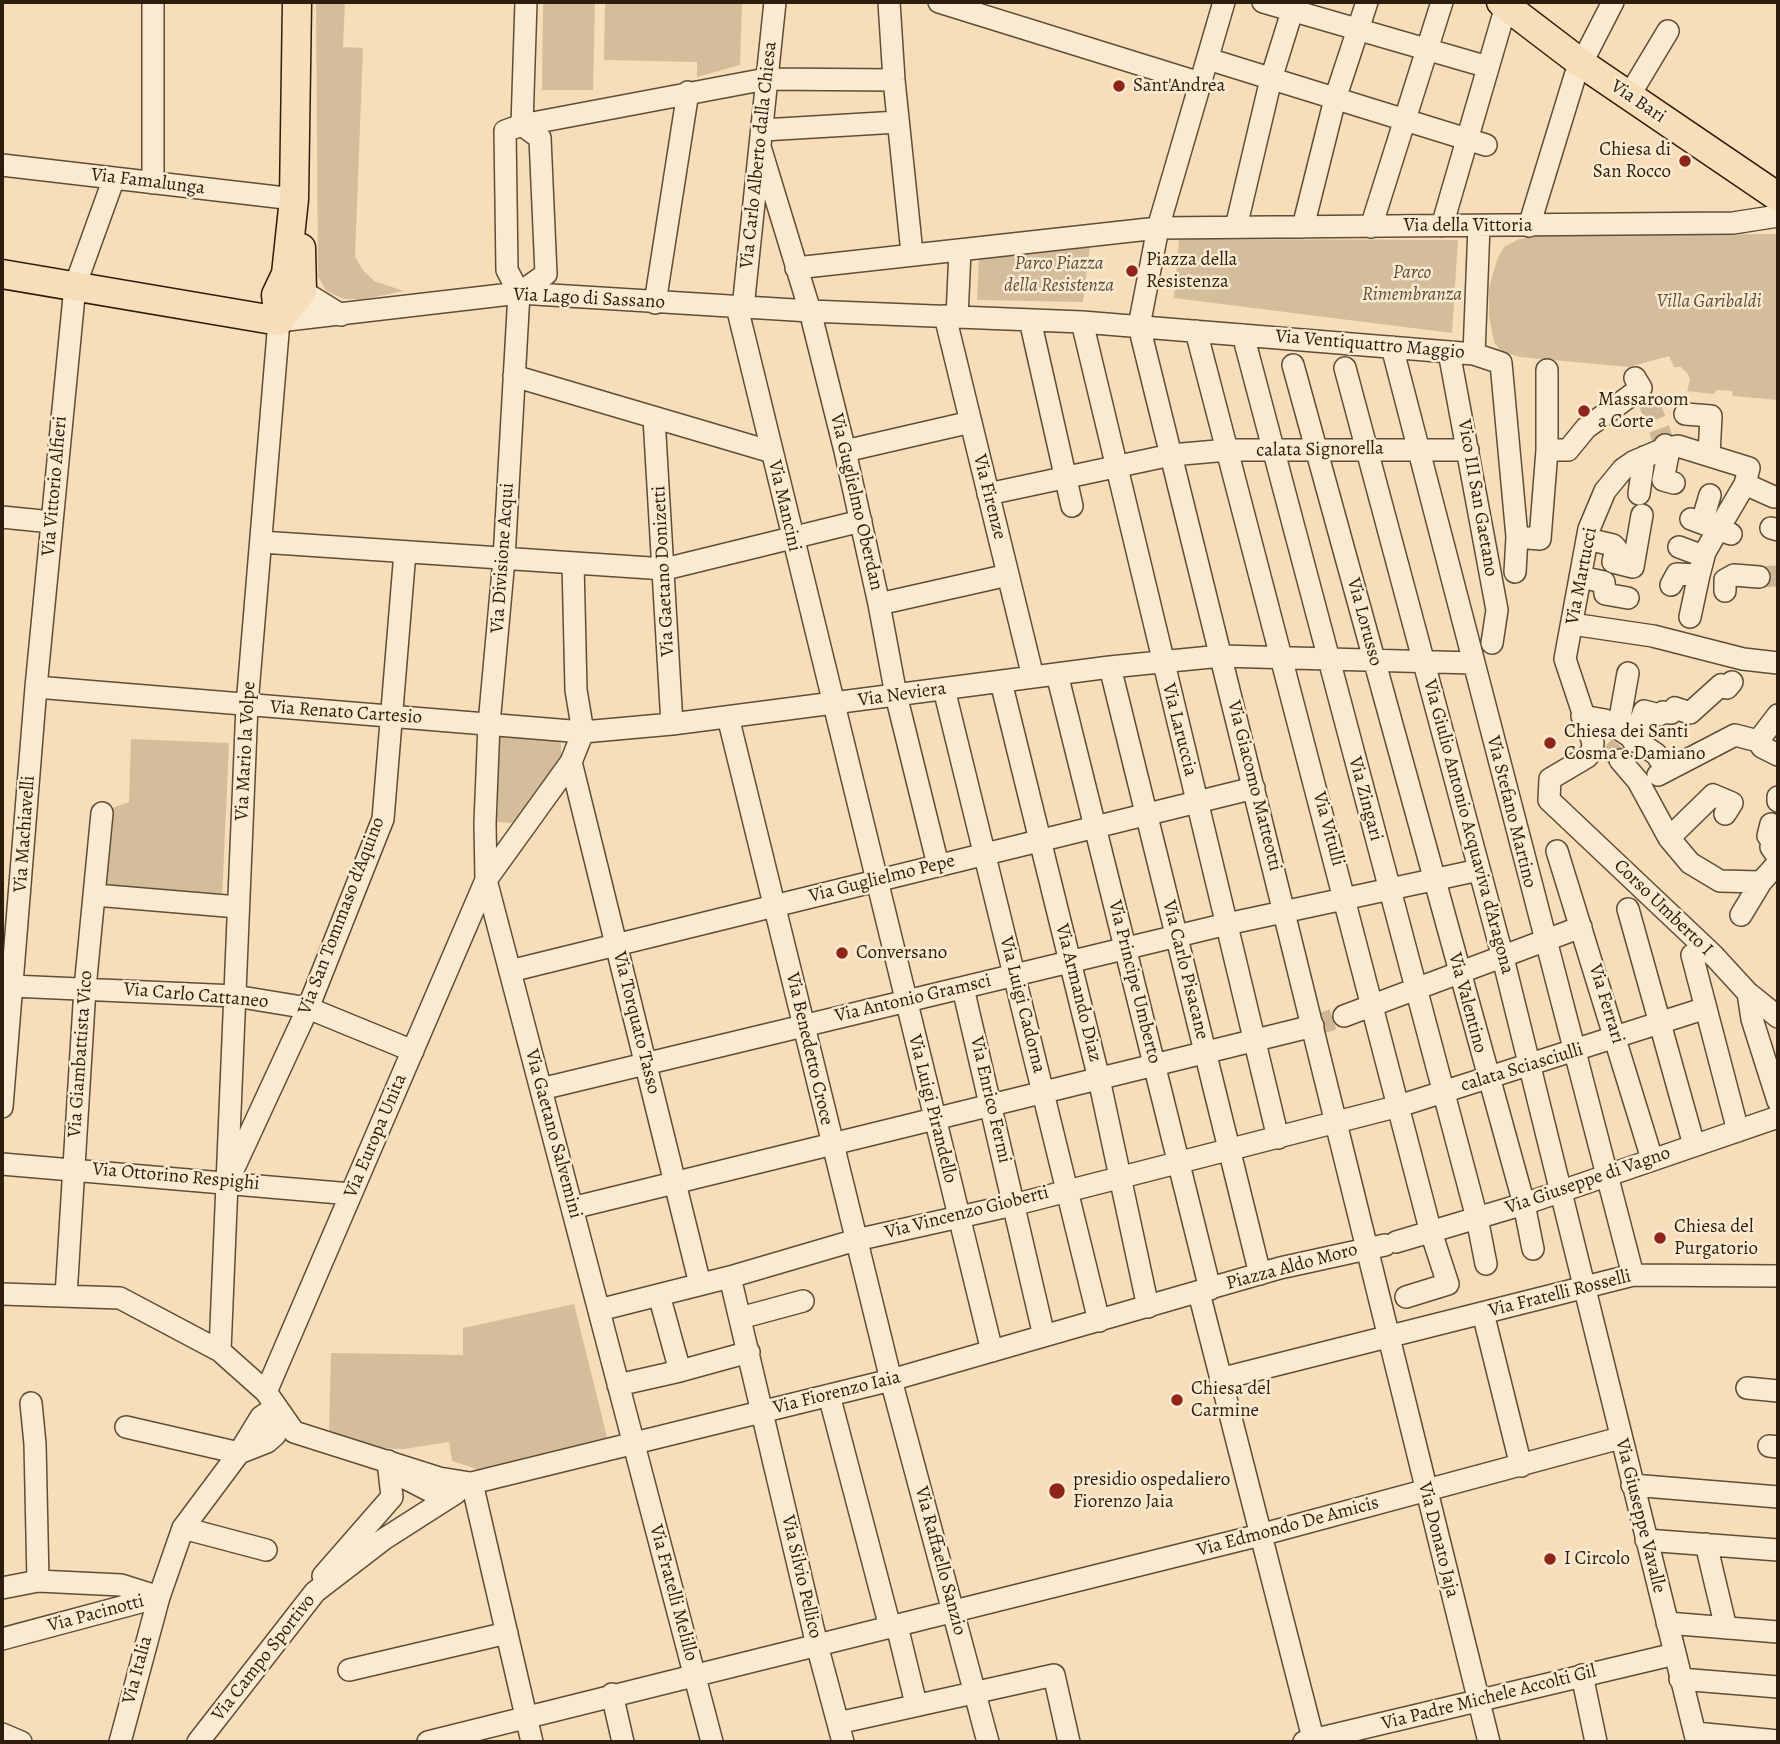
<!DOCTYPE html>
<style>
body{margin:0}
#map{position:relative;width:1780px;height:1744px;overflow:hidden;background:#f7deb8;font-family:Alegreya,serif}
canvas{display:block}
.frame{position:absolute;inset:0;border:4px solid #2c1d0c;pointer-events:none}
</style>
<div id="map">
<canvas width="1780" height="1744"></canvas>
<div class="frame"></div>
</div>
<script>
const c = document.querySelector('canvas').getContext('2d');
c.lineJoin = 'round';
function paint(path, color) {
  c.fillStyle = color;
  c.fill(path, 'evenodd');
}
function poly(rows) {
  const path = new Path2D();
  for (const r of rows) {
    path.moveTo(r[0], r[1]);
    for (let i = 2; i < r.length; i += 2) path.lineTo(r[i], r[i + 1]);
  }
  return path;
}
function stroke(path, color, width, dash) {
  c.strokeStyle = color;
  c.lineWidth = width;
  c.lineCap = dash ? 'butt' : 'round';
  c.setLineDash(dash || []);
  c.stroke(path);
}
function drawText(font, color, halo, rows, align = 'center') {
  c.font = font + ' Alegreya,serif';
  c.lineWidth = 5;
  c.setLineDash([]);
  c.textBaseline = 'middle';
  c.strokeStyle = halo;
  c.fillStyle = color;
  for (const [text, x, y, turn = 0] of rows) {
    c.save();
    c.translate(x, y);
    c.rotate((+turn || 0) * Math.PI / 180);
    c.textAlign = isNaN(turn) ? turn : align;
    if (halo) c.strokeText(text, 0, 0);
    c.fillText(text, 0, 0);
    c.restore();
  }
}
paint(poly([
 [316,2,345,2,343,47,363,48,355,257,363,270,374,281,404,291,364,299,344,299,326,291,318,276],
 [543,2,595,2,593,90,542,90],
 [605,2,742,2,740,65,697,77,697,62,604,60],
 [1778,234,1778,400,1733,396,1732,391,1717,390,1713,394,1687,391,1690,380,1688,374,1681,367,1674,367,1669,356,1629,367,1520,357,1501,351,1494,342,1489,316,1489,287,1498,257,1504,247,1519,239,1545,235],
 [1179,239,1458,240,1452,333,1174,298],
 [1090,245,1083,302,977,300,979,256],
 [500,731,561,736,561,758,512,823,497,822],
 [131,739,229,743,222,899,104,889,112,808,129,802],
 [574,1304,608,1441,480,1470,452,1461,449,1442,404,1449,377,1448,329,1435,331,1353,463,1355,463,1328]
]), '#d4bd9b');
stroke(poly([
 [1648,400,1665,445],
 [1759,577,1778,576],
 [1605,747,1620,760],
 [1313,1026,1344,1016]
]), '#ceb796', 21, [21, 10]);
const minor = poly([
 [889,2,894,80,912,253],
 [939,2,1200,83],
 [1224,2,1158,228,1139,326,1489,1742],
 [1263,2,1488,67],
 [1208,59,1486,145],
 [1629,96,1668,31],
 [522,125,526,2],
 [763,130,898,122],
 [761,150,810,311,845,451,879,604,896,695,938,865],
 [2,165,294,199],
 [153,183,153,2],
 [1442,226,1506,6],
 [1529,226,1575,76,1613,2],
 [1236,227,1271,79,1295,2],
 [1303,227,1335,99,1367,2],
 [1371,227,1442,2],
 [796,268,1158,228,1733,223,1778,216],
 [302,291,341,315],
 [519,293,504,559,489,724,485,823,486,880,712,1742],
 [519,293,507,270,505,131,522,125,766,79,894,80],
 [519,293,546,274,540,138,522,125],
 [655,303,688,92],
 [737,307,992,1351],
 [743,308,775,2],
 [945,316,1033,677],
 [957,317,960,251],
 [1030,320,1072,506],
 [1082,322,1278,1138],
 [1196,331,1430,1229,1448,1284,1406,1297],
 [1243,335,1477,1218,1486,1264],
 [1392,347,1633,1275],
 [1449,352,1497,610,1492,643],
 [1474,354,1479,226],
 [1293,365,1524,1204,1533,1249],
 [1345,368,1503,958,1697,1742],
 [514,376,772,452],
 [1685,414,1711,416,1709,455],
 [654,418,672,724],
 [1665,445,1668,455,1663,480,1674,483],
 [1547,450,1568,450,1586,428,1641,388,1635,378],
 [845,451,971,422],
 [988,494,1171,455,1228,450,1468,450],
 [1639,494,1644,457],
 [1774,497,1745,484,1749,468,1678,446,1666,448,1633,462,1623,469,1605,491,1589,529,1565,659,1593,743,1592,751,1587,757,1550,779,1549,800,1714,956,1748,993,1778,1017],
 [2,517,52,522],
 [1691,519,1731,534],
 [1702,522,1710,495],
 [1771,528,1778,530],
 [1517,537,1540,539,1547,450,1547,370],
 [1587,539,1613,545,1616,548,1613,562,1633,567,1642,515],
 [261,542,665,569,861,521],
 [1679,547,1703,556],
 [573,563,576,690,583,732],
 [1699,575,1705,552,1745,484],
 [1580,577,1604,582,1605,594,1628,598],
 [1671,585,1677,574,1699,575,1690,617],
 [1725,591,1725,580,1734,575,1759,577],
 [879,604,1008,575],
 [1572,624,1653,636,1743,659,1778,663],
 [1110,667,1260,1274],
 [1057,674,1210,1289],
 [1001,682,1099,1079,1148,1307],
 [36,687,583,732,672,724,1110,667,1221,656,1473,663],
 [944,689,1099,1321],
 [1582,716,1605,720,1616,727,1656,754,1667,770],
 [728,717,891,1380,988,1742],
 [1616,727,1620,718,1628,673],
 [1633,741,1644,711,1659,715,1663,712,1671,713,1675,708,1690,713,1721,685,1727,688,1732,682],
 [1758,741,1778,715],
 [1620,760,1638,781,1669,838,1690,863,1720,881,1761,882],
 [571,762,700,1284],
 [1658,775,1735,735,1758,741,1762,747,1778,755],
 [1778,801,1778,797],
 [1771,824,1768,836,1773,839,1771,847,1778,857],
 [1669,838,1713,795,1732,803,1725,814],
 [1557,851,1652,1159],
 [95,895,238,907],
 [1628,909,1694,1145],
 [1741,915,1761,882,1778,863],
 [1692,955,1738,1131],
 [510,971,1254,788],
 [12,986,235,996,308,1008,413,1051],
 [963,988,1044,1336],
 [1748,993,1752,1019,1778,1101],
 [1344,1016,1581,927],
 [541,1089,1227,924,1479,870],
 [2,1107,36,687,75,286,114,178],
 [2,1164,351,1194],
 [233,1170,308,1008,383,819,405,552],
 [572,1208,1313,1026],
 [1396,1242,1524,1204,1778,1117],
 [730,1277,817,1645,843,1742],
 [1199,1293,1314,1742],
 [2,1294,120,1298,220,1351,266,1392,294,1432,439,1478,470,1483],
 [659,1295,680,1371,749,1352],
 [66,1296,85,988,102,813],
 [599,1310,730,1277,856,1240,1013,1205,1399,1106,1706,1008],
 [1483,1313,1521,1466],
 [740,1318,803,1301],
 [220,1351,247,705,279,321,519,293,810,311,1082,322,1474,354,1501,363,1517,537,1515,572],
 [1220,1379,1633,1275,1778,1276],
 [618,1385,680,1371],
 [1747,1388,1778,1391],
 [266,1392,486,880,571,762,583,732],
 [829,1395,890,1627],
 [31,1403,35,1444,38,1581],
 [126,1427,239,1453],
 [1769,1446,1778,1447],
 [388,1461,403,1477,440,1496,472,1483,891,1380,1280,1268,1385,1245],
 [472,1483,532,1742],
 [1632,1485,1778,1497],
 [183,1528,266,1550],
 [1646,1540,1778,1550],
 [1706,1544,1726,1628],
 [323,1576,392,1497,388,1461],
 [2,1588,38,1581,121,1585,159,1597],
 [1667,1623,1778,1632],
 [897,1626,916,1704],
 [2,1639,159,1597],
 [349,1670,507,1633],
 [1582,1675,1596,1742],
 [1680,1679,1778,1687],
 [612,1694,623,1742],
 [838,1723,1054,1675,1069,1742],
 [1695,1733,1778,1741],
 [2,1734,21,1742],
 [120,1742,159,1597,183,1528,239,1453,261,1417,276,1407,275,1435,267,1442,239,1453],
 [198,1742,315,1592,384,1539,456,1493],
 [428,1742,1260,1535,1620,1438],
 [1304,1742,1675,1654]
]);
const major = poly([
 [1501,2,1581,63,1778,197],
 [2,274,279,321],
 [279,321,276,295,286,274,294,199,297,2],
 [279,321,302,291,301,248]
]);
stroke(minor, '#5f4d37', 24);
stroke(major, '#2c1d0c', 31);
stroke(minor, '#faead1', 21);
stroke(major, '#f7deb8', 28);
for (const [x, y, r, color] of [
 [1119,86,7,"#8f2418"],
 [1685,161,7,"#8f2418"],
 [1132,271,7,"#8f2418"],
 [1584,411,7,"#8f2418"],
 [1550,743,7,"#8f2418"],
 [842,953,7,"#8f2418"],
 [1660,1238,7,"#8f2418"],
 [1177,1400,7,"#8f2418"],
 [1057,1491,9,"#8f2418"],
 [1550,1559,7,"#8f2418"]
]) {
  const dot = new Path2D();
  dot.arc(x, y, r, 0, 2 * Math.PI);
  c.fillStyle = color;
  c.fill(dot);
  stroke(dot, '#faead1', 2.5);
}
drawText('19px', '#2c1d0c', '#faead1', [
 ["Sant'Andrea",1133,86],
 ["Chiesa di",1671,150,"right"],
 ["San Rocco",1671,172,"right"],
 ["Piazza della",1146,260],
 ["Resistenza",1146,282],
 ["Massaroom",1598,400],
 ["a Corte",1598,422],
 ["Chiesa dei Santi",1564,732],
 ["Cosma e Damiano",1564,754],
 ["Conversano",856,953],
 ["Chiesa del",1674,1227],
 ["Purgatorio",1674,1249],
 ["Chiesa del",1191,1389],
 ["Carmine",1191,1411],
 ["presidio ospedaliero",1073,1480],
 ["Fiorenzo Jaia",1073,1502],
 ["I Circolo",1564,1559]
], 'left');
drawText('19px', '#2c1d0c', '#faead1', [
 ["Via Bari",1638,102,34],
 ["Via Carlo Alberto dalla Chiesa",759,155,-84],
 ["Via Famalunga",148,182,7],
 ["Via della Vittoria",1468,226],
 ["Via Lago di Sassano",589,299,3],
 ["Via Ventiquattro Maggio",1370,345,5],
 ["calata Signorella",1320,450,-1],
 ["Via Vittorio Alfieri",55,486,-85],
 ["Via Firenze",989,497,76],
 ["Vico III San Gaetano",1477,498,80],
 ["Via Guglielmo Oberdan",856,502,77],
 ["Via Mancini",784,506,77],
 ["Via Divisione Acqui",503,558,-86],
 ["Via Gaetano Donizetti",664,571,-93],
 ["Via Martucci",1582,576,-79],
 ["Via Lorusso",1364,622,75],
 ["Via Neviera",902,695,-8],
 ["Via Renato Cartesio",346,713,4],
 ["Via Laruccia",1179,730,76],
 ["Via Mario la Volpe",246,751,-87],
 ["Via Giacomo Matteotti",1254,786,76],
 ["Via Zingari",1365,799,75],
 ["Via Stefano Martino",1511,812,76],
 ["Via Giulio Antonio Acquaviva d'Aragona",1468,827,75],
 ["Via Vitulli",1328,829,75],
 ["Via Machiavelli",25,834,-86],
 ["Via Guglielmo Pepe",882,879,-14],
 ["Corso Umberto I",1663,908,44],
 ["Via San Tommaso d'Aquino",342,916,-69],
 ["Via Carlo Pisacane",1185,970,76],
 ["Via Principe Umberto",1134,982,76],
 ["Via Armando Diaz",1078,993,76],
 ["Via Carlo Cattaneo",196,996,5],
 ["Via Antonio Gramsci",913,999,-13],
 ["Via Valentino",1467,1003,75],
 ["Via Ferrari",1606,1004,73],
 ["Via Luigi Cadorna",1022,1005,76],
 ["Via Torquato Tasso",636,1023,76],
 ["Via Benedetto Croce",809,1049,77],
 ["Via Giambattista Vico",81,1054,-86],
 ["calata Sciasciulli",1522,1068,-17],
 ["Via Enrico Fermi",990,1100,77],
 ["Via Luigi Pirandello",932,1109,76],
 ["Via Gaetano Salvemini",553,1134,75],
 ["Via Europa Unita",376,1136,-67],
 ["Via Ottorino Respighi",176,1177,5],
 ["Via Giuseppe di Vagno",1588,1181,-19],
 ["Via Vincenzo Gioberti",967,1213,-14],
 ["Piazza Aldo Moro",1292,1267,-15],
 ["Via Fratelli Rosselli",1560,1294,-14],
 ["Via Fiorenzo Iaia",837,1393,-14],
 ["Via Giuseppe Vavalle",1640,1516,76],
 ["Via Edmondo De Amicis",1288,1527,-15],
 ["Via Donato Jaja",1438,1540,76],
 ["Via Raffaello Sanzio",940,1561,75],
 ["Via Silvio Pellico",801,1577,77],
 ["Via Fratelli Melillo",673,1593,75],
 ["Via Pacinotti",96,1614,-15],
 ["Via Campo Sportivo",264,1658,-52],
 ["Via Italia",138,1670,-75],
 ["Via Padre Michele Accolti Gil",1489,1698,-14]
]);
drawText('italic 19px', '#5e4d37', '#faead1', [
 ["Parco Piazza",1059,264],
 ["della Resistenza",1059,286],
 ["Parco",1412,273],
 ["Rimembranza",1412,295],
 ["Villa Garibaldi",1709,302]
]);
</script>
